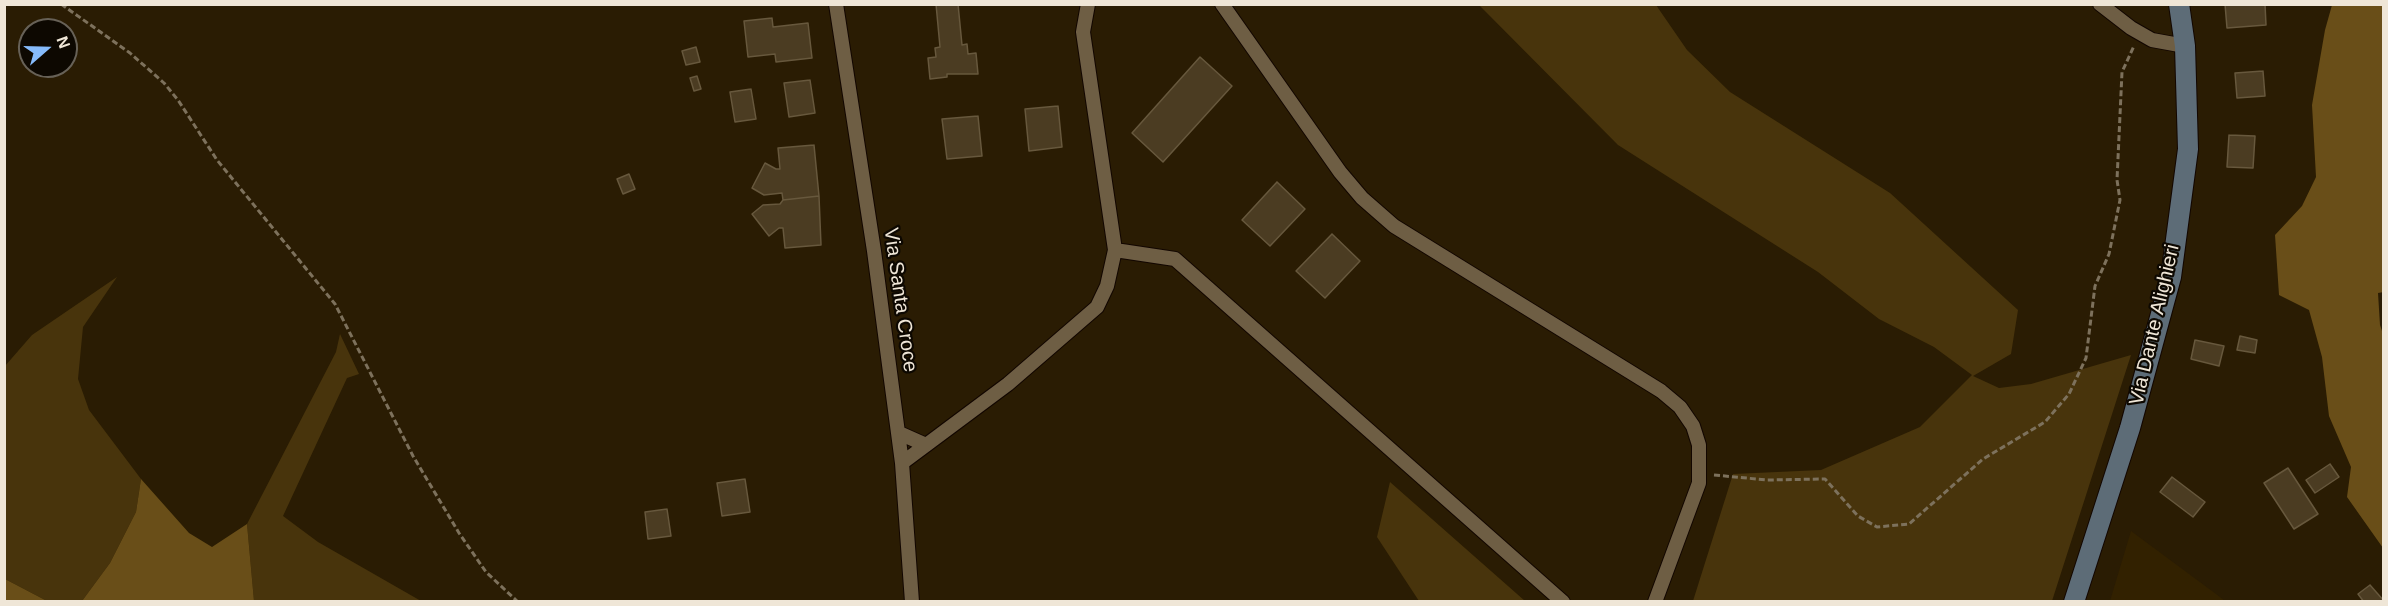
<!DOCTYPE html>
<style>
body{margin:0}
#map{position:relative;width:2388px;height:606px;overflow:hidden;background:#2a1c03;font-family:Arial,sans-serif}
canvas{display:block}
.frame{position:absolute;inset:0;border:6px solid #efe6d7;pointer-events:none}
.north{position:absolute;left:18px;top:18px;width:60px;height:60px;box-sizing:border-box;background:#0d0801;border:2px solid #676157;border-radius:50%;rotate:70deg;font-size:16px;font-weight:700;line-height:24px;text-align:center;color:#efe6d7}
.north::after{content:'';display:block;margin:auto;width:21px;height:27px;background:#86bbfb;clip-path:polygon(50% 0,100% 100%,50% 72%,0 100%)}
</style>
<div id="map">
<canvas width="2388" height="606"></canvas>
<div class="frame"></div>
<div class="north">N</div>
</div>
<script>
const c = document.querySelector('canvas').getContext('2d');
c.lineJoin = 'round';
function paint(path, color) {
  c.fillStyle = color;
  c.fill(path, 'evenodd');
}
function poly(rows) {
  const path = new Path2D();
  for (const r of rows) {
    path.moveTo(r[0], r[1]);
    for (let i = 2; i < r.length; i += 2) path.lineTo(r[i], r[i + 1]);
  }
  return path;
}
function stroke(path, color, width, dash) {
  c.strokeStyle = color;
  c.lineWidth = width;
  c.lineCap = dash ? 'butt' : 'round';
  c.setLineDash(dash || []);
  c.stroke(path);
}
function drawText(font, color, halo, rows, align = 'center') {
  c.font = font + ' Arial,sans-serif';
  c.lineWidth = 4.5;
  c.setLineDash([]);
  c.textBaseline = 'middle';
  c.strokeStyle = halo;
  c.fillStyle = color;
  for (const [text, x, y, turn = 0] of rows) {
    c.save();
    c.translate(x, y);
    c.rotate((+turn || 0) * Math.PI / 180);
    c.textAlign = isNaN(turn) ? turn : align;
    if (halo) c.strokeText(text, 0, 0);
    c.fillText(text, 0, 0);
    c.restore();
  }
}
paint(poly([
 [2131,531,2216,594,2225,601,2110,601]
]), '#322100');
paint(poly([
 [1479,5,1656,5,1687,50,1730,92,1890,193,2018,310,2011,354,1973,376,1999,388,2031,384,2131,355,2052,601,1693,601,1733,474,1821,470,1920,427,1972,375,1934,347,1879,319,1818,272,1618,145],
 [117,277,83,327,78,379,89,410,141,479,136,512,110,563,82,601,47,601,5,579,5,366,32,335],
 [340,334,359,374,347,378,283,516,318,542,421,601,254,601,247,524,336,352],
 [1390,482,1525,601,1419,601,1377,537]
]), '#48340c');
paint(poly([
 [2332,5,2383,5,2384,292,2378,293,2380,325,2384,337,2383,548,2347,497,2351,467,2329,416,2322,357,2309,310,2279,295,2275,235,2302,206,2316,177,2312,105,2325,30],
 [141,479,189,533,212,547,247,524,254,601,82,601,110,563,136,512],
 [4,579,5,579,47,601,5,601]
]), '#694e18');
const building = poly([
 [936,4,958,4,962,45,967,44,968,54,976,53,978,74,947,74,947,77,930,79,928,58,936,57,935,48,940,47,936,4],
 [2225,4,2265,4,2266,25,2227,28,2225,4],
 [772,18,773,27,808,23,812,58,776,62,775,54,748,57,744,21,772,18],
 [696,47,700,62,686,65,682,51,696,47],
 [1200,57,1232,86,1163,162,1132,133,1200,57],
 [2263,71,2265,96,2237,98,2235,73,2263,71],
 [697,76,701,89,694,91,690,78,697,76],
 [810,80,815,113,789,117,784,83,810,80],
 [751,89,756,119,735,122,730,92,751,89],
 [1058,106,1062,147,1029,151,1025,109,1058,106],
 [978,116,982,156,947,159,942,119,978,116],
 [2229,135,2255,136,2253,168,2227,167,2229,135],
 [814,145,819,196,783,200,782,193,764,195,752,188,765,163,776,169,780,169,778,148,814,145],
 [629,174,635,189,623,194,617,179,629,174],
 [1277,182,1305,209,1270,246,1242,220,1277,182],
 [819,196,821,245,785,248,783,228,779,228,769,236,752,214,763,205,780,204,783,200,819,196],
 [1332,234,1360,261,1325,298,1296,271,1332,234],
 [2240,336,2257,340,2255,353,2237,350,2240,336],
 [2195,340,2224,346,2219,366,2191,359,2195,340],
 [2330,464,2339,477,2315,493,2306,480,2330,464],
 [2288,468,2318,514,2294,529,2264,483,2288,468],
 [2172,477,2205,502,2193,517,2160,492,2172,477],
 [745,479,750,512,722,516,717,483,745,479],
 [667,509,671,536,648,539,645,512,667,509],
 [2370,585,2384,601,2384,602,2364,602,2358,594,2370,585]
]);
paint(building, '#4b3c22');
stroke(building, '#67583d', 1.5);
const minor = poly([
 [836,4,874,251,902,463,912,602],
 [1222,4,1340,172,1362,198,1394,226,1661,391,1680,407,1693,426,1699,445,1699,483,1655,602],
 [2100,4,2131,28,2152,40,2185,46],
 [1115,250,1175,259,1563,602],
 [899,433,926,445],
 [902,463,1008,384,1097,307,1107,286,1115,250,1083,32,1088,4]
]);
const secondary = poly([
 [2074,602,2130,428,2171,277,2188,149,2185,46,2179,4]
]);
stroke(minor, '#120600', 16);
stroke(secondary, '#120600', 22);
stroke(poly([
 [61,4,130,53,164,83,178,100,217,160,335,304,413,456,459,533,486,572,518,602],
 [1714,475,1767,480,1825,479,1858,516,1877,527,1909,524,1983,459,2045,422,2069,394,2086,358,2095,286,2109,254,2120,200,2117,180,2122,72,2134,46]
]), '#7d715c', 3, [6, 3]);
stroke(minor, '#6e5e44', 14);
stroke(secondary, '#5d6c77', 20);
drawText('20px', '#efe6d7', '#0d0801', [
 ["Via Santa Croce",900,300,82],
 ["Via Dante Alighieri",2155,325,-77]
]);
</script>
